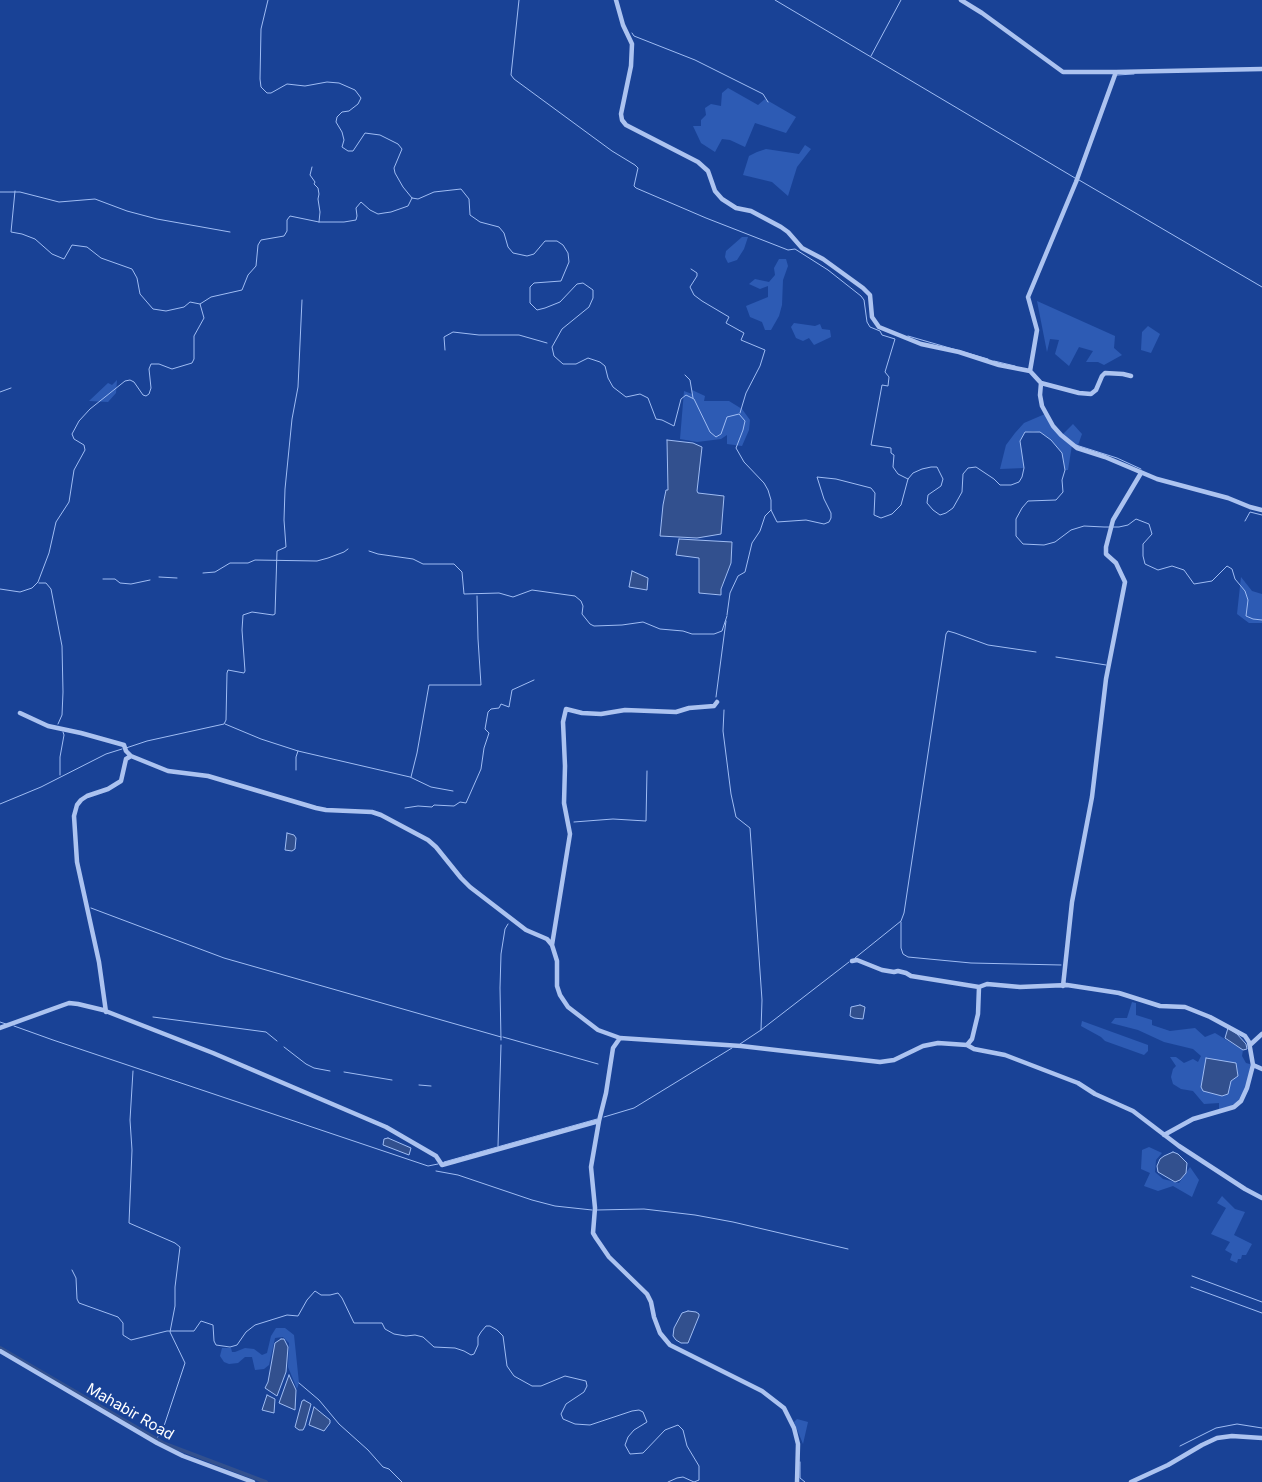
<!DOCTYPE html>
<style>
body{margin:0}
canvas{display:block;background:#194296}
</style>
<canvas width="1262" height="1482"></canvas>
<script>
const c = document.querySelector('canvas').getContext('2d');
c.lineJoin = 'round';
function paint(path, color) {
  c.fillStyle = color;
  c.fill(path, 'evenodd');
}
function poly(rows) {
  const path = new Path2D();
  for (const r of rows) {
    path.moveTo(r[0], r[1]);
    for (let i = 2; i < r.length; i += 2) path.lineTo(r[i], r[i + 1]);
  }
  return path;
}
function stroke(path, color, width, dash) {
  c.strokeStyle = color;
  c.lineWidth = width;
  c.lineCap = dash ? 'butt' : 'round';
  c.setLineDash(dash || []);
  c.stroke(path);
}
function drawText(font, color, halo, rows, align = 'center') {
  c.font = font + ' Inter,sans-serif';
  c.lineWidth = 5;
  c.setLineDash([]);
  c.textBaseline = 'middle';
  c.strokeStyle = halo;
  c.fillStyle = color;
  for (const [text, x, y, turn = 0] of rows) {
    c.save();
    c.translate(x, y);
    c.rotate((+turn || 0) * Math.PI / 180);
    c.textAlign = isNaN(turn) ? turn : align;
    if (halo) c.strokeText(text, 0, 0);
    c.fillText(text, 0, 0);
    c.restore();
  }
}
paint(poly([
 [728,88,758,105,765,99,796,117,786,133,755,123,745,147,730,140,722,139,715,152,701,143,693,126,701,126,701,120,706,115,705,108,711,104,721,106,722,93],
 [805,145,811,149,797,167,788,196,772,182,743,175,749,156,757,152,766,149,799,154],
 [742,237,748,237,744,249,737,260,728,263,725,257,726,251],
 [779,259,786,259,788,266,783,280,782,305,779,316,771,330,765,330,762,322,750,317,746,306,768,297,768,286,760,289,749,284,755,279,769,282,775,275,774,268],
 [1037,301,1115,336,1114,348,1122,355,1104,365,1098,362,1086,362,1093,351,1079,347,1069,366,1055,354,1059,340,1050,339,1047,352],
 [794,323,815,326,820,324,822,329,830,330,831,337,814,345,809,338,803,341,796,338,791,327],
 [1148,326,1160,334,1151,353,1141,350,1142,332],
 [117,380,116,393,108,402,89,401,108,383,112,385],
 [692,390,705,396,704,401,729,401,742,409,750,420,749,430,742,446,727,444,727,435,721,439,697,442,680,439,684,391,692,394],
 [1045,414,1062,435,1073,424,1082,434,1077,448,1072,445,1068,470,1065,470,1062,453,1051,440,1040,432,1033,431,1025,432,1020,441,1024,468,1000,469,1006,445,1015,433,1024,423],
 [1241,577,1252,591,1262,594,1262,623,1249,623,1237,614],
 [1132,1002,1136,1003,1136,1015,1152,1020,1152,1025,1170,1031,1195,1028,1205,1037,1215,1033,1243,1050,1242,1056,1246,1063,1253,1065,1241,1101,1219,1112,1219,1103,1204,1104,1193,1091,1181,1089,1173,1084,1171,1077,1173,1069,1176,1066,1170,1057,1176,1057,1184,1063,1193,1059,1198,1062,1201,1056,1193,1049,1164,1042,1138,1030,1111,1023,1115,1018,1127,1018],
 [1082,1021,1148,1045,1148,1051,1144,1055,1105,1041,1101,1037,1081,1026],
 [1149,1147,1162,1153,1156,1160,1155,1172,1163,1179,1179,1183,1190,1167,1199,1180,1192,1197,1173,1186,1158,1191,1144,1186,1150,1173,1141,1169,1142,1150],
 [1222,1196,1235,1209,1245,1212,1234,1235,1252,1244,1246,1255,1242,1255,1241,1259,1238,1259,1237,1263,1230,1260,1232,1254,1225,1250,1230,1242,1211,1234,1226,1208,1217,1203],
 [276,1328,285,1328,294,1335,299,1383,297,1389,288,1367,289,1343,283,1337,275,1338,269,1365,264,1369,255,1370,252,1357,245,1357,238,1363,229,1364,224,1362,220,1356,222,1348,231,1348,232,1352,235,1352,245,1348,254,1349,262,1355,267,1353,271,1336],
 [797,1419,808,1422,803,1444,794,1422]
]), '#2d5bb4');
const water = poly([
 [667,440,693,443,702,447,697,491,698,493,724,496,721,534,697,538,660,536,663,505,666,490,668,490,667,440],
 [679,539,732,542,731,563,721,589,721,595,699,593,699,558,676,555,679,539],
 [632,571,648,578,647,590,629,587,632,571],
 [287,833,294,835,296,838,295,849,292,851,285,850,287,833],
 [860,1005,865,1007,863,1019,854,1018,850,1016,851,1007,860,1005],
 [1228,1028,1237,1034,1246,1044,1247,1049,1243,1050,1225,1038,1228,1028],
 [1206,1058,1236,1063,1238,1076,1231,1081,1228,1094,1222,1096,1203,1091,1201,1087,1206,1058],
 [388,1138,411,1148,409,1155,383,1145,384,1139,388,1138],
 [1173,1152,1178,1154,1187,1163,1186,1173,1180,1180,1175,1182,1158,1172,1157,1166,1160,1159,1164,1156,1173,1152],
 [688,1311,696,1312,699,1314,699,1316,688,1343,681,1343,676,1340,673,1336,674,1328,682,1313,688,1311],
 [281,1339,284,1339,288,1347,286,1372,277,1396,265,1388,268,1382,275,1343,281,1339],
 [289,1375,296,1390,295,1410,279,1403,289,1375],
 [267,1395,275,1399,274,1413,262,1410,267,1395],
 [304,1400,311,1404,305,1426,303,1430,299,1430,295,1427,302,1401,304,1400],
 [314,1407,330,1420,330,1423,324,1431,309,1425,314,1407]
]);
paint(water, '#32508e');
stroke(water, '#9fbcf3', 1);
stroke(poly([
 [268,0,261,29,260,79,261,87,267,93,271,93,287,84,305,86,327,82,339,83,355,90,361,98,358,104,349,111,342,112,337,117,336,122,342,132,344,140,342,147,348,151,353,151,365,133,380,135,398,144,402,149,394,168,395,173,403,187,412,198,418,199,434,192,461,189,469,199,470,215,480,222,499,227,504,233,508,247,513,253,527,256,534,254,545,241,557,241,563,245,568,253,569,262,561,281,534,283,530,287,530,303,537,310,545,308,560,302,577,284,583,283,593,290,593,298,589,307,562,329,552,347,554,356,563,364,576,364,588,358,600,362,605,366,608,378,613,387,626,397,640,394,648,398,656,419,662,420,674,426,681,399,686,395,694,399,710,432,716,437,721,434,727,417,739,414,745,421,743,430,736,448,744,462,764,483,768,490,771,500,771,510,777,522,806,520,824,524,829,522,831,518,831,513,824,499,817,477,836,479,871,488,875,493,874,515,881,518,892,514,901,505,908,479,913,473,922,469,931,467,937,467,943,479,941,486,928,495,927,503,933,510,940,515,946,513,953,508,962,492,963,474,968,468,976,467,994,479,1000,485,1011,485,1019,482,1022,477,1024,468,1020,441,1025,432,1040,432,1051,440,1062,453,1065,470,1062,480,1063,492,1056,500,1028,501,1022,508,1016,519,1016,536,1023,544,1044,545,1055,542,1071,530,1084,526,1104,527,1119,527,1128,525,1136,519,1149,524,1152,534,1143,544,1143,556,1145,564,1158,570,1172,566,1184,570,1194,584,1212,581,1227,566,1232,569,1235,579,1245,591,1248,600,1246,616,1253,619,1262,620],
 [519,0,511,75,514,79,612,151,635,165,638,168,634,186,636,188,706,218,765,241,788,250,795,249,828,270,861,296,864,300,867,322,870,327,880,331,882,335,895,339,885,372,889,377,888,386,882,385,871,445,891,448,891,453,894,455,893,467,898,474,908,479],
 [775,0,1075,178],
 [632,33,634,36,695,60,763,94,768,102],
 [871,56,901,0],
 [1117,75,1134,74],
 [312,167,310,175,315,182,314,184,318,188,319,194,318,199,320,212,319,222],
 [1079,180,1262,287],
 [15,191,11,232,22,234,35,239,52,254,64,259,72,245,87,247,101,258,132,269,137,278,140,294,153,309,166,311,184,307,190,302,200,304],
 [0,192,20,192,59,202,95,199,127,211,157,219,230,232],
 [691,269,697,273,697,276,690,287,694,295,702,301,729,317,726,323,744,333,741,340,765,350,760,366,746,393,740,413],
 [908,336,988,359],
 [445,350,444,337,453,332,479,335,519,335,547,343],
 [994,361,1015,366],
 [685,375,690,380,693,398],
 [0,392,11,388],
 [1076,445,1117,458,1141,469],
 [1245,521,1250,512,1262,515],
 [369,551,378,554,413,559,423,564,454,564,462,572,464,594,499,593,513,597,532,590,575,596,581,601,583,606,582,614,590,624,594,626,622,625,643,622,660,629,683,631,692,634,714,634,722,631,727,616],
 [203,573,215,572,230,563,248,563,255,560,317,561,328,558,344,552,348,549],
 [159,577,177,578],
 [103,579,115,579,120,583,131,584,150,580],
 [39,583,46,583,51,589,62,646,63,692,62,715,58,724],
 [0,589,20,592,32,588,38,582,49,553,56,522,69,502,74,470,85,450,84,445,74,439,72,434,79,421,90,409,125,381,130,380,134,382,143,395,146,396,149,394,151,388,149,369,151,364,159,364,172,369,192,363,194,359,194,336,204,318,200,304,211,297,242,290,248,275,256,266,258,245,261,240,284,236,287,231,287,220,290,216,319,222,344,222,356,220,357,216,356,208,361,202,370,210,378,214,384,213,391,212,408,206,412,198],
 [727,615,730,593,738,576,745,572,752,543,760,531,765,516,771,510],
 [1056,657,1106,665],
 [716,697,726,621],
 [724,710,723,731,731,794,736,817,750,828,762,1000,761,1030],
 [225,724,261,739,298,751,410,777,431,787,453,791],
 [126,748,147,741,224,724,226,720,227,673,228,670,244,673,245,671,242,630,243,615,252,612,273,615,275,614,277,551,286,547,284,520,285,489,292,419,298,387,302,300],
 [296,770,296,757,298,751],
 [60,775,60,757,64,735,63,732],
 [411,777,417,753,429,685,481,685,478,639,477,596],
 [0,804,41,787,106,754,122,749],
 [405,808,418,806,432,807,434,805,454,806,460,802,466,803,481,769,484,748,489,733,485,729,488,712,491,709,499,708,501,704,509,707,512,690,534,680],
 [574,822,613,819,646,821,647,771],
 [91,908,224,958,501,1037],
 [901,922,901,948,903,954,908,957,971,963,1061,965],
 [855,958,901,921,904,913,946,634,948,631,955,633,988,645,1036,652],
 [153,1017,266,1032,277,1041],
 [0,1022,6,1024],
 [14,1026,53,1040,428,1166,438,1164],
 [503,1037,598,1064],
 [501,1040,500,988,501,954,505,929,508,924],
 [740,1044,761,1030,849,962],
 [284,1047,306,1064,314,1068,330,1071],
 [133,1071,130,1120,132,1150,129,1223,175,1243,180,1247,175,1287,175,1306,170,1332,185,1363,162,1432,156,1439],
 [344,1072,392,1080],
 [419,1085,431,1086],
 [604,1117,634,1108,732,1048],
 [498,1146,501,1045],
 [444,1162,597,1119],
 [436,1171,458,1175,532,1200,555,1206,592,1210],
 [597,1210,644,1209,695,1215,733,1222,848,1249],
 [72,1270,76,1278,77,1299,79,1303,118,1317,123,1323,123,1335,131,1340,167,1331,194,1331,201,1321,213,1325,214,1341,216,1345,230,1347,237,1345,246,1332,255,1325,287,1315,298,1316,307,1300,315,1291,321,1295,330,1295,338,1293,342,1298,354,1323,382,1323,385,1329,394,1334,406,1336,415,1335,423,1337,434,1347,455,1348,464,1351,471,1355,474,1354,478,1345,478,1337,481,1332,486,1326,490,1326,497,1330,503,1336,507,1366,514,1376,532,1386,541,1386,565,1376,586,1381,587,1386,584,1392,566,1404,561,1414,563,1419,575,1424,590,1425,632,1411,639,1410,643,1412,647,1422,634,1430,628,1437,625,1445,630,1454,643,1453,665,1430,678,1425,683,1430,687,1446,699,1466,699,1480,694,1482,683,1477,677,1478,668,1482],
 [1192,1276,1262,1302],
 [1191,1287,1262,1313],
 [299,1383,319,1400,339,1424,368,1450,383,1467,389,1469,402,1482],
 [1180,1446,1216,1428,1237,1424,1262,1428],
 [800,1462,800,1478,805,1482]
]), '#9fbcf3', 1);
stroke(poly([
 [0,1348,163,1443,266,1482]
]), '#32508e', 4);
stroke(poly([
 [616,0,623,25,632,44,631,66,621,114,622,120,626,125,698,162,708,171,715,191,722,199,736,208,751,211,781,227,788,232,802,248,823,259,863,288,870,295,872,317,879,327,921,344,959,352,999,365,1030,371],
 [961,0,982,13,1063,72,1116,72,1262,69],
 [1116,72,1076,182,1028,297,1037,330,1030,371,1041,383,1040,395,1042,406,1053,426,1061,435,1077,448,1105,457,1157,479,1228,498,1250,507,1262,510],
 [1041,383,1079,393,1091,394,1096,390,1102,376,1105,373,1123,374,1131,376],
 [20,713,48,726,81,733,124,745,126,751,131,756],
 [552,945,570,834,564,803,565,766,563,722,566,709,582,713,601,714,625,710,676,712,689,708,714,706,717,702],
 [852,961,857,960,882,970,894,972,898,971,906,973,911,976,979,987],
 [1063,986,1072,902,1092,797,1106,679,1125,582,1116,563,1106,554,1106,547,1113,520,1141,473],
 [106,1012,99,962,77,862,74,816,77,805,81,800,87,796,108,789,121,781,126,759,131,756,168,771,208,776,316,808,326,810,372,812,381,815,428,840,436,847,461,878,470,887,526,930,547,939,552,945,557,961,557,986,560,995,568,1007,598,1030,620,1038],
 [0,1028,69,1003,78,1004,103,1010,213,1053,386,1127,436,1156,442,1165,599,1121,606,1093,613,1048,620,1038,741,1046,880,1062,894,1060,923,1046,938,1043,967,1045,974,1049,1005,1055,1078,1083,1095,1094,1133,1111,1179,1146,1245,1189,1262,1198],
 [967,1045,972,1039,978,1014,979,987,987,984,1020,987,1067,985,1119,993,1160,1006,1185,1007,1210,1017,1245,1036,1249,1042,1253,1065,1262,1069],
 [1250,1045,1262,1034],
 [599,1121,591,1167,595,1208,593,1233,596,1238,609,1257,647,1294,651,1302,654,1317,660,1333,670,1345,762,1391,784,1408,794,1428,798,1444,797,1482],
 [1164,1135,1193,1119,1234,1107,1241,1101,1247,1088,1253,1065],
 [0,1351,157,1443,183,1456,253,1482],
 [1131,1482,1168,1465,1202,1445,1217,1438,1232,1436,1262,1438]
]), '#acc3f0', 4.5);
drawText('15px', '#fff', '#194296', [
 ["Mahabir Road",130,1412,30]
]);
</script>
